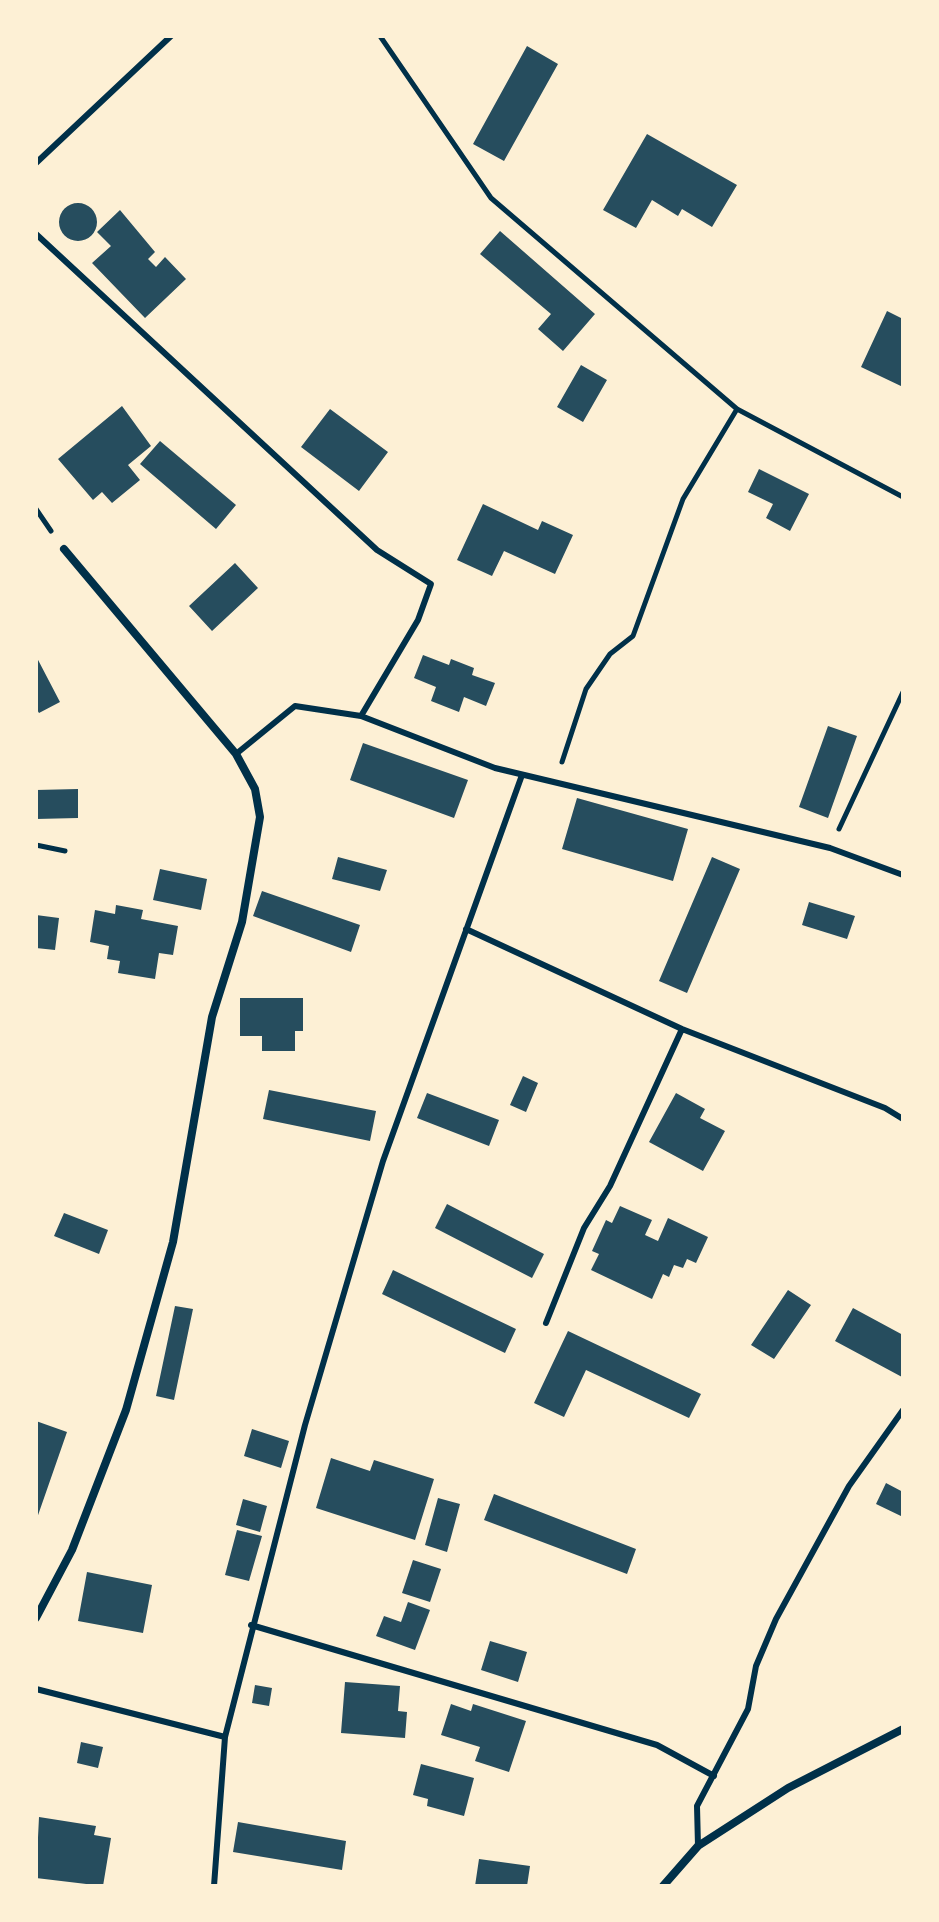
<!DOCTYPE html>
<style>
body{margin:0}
#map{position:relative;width:939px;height:1922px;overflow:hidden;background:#fdf0d5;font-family:"Varela Round",sans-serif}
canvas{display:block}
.frame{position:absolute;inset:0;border:38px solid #fdf0d5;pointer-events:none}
</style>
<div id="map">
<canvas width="939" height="1922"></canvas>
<div class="frame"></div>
</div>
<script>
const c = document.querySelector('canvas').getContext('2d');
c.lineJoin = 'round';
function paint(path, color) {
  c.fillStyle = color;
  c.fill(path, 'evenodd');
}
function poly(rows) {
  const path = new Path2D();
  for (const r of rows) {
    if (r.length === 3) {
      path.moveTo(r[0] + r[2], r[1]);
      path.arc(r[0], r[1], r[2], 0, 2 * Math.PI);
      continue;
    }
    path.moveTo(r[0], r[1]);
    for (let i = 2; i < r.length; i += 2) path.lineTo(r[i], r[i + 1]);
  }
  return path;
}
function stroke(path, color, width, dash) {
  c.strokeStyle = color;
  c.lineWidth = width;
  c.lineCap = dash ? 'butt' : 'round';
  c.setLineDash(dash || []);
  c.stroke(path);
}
paint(poly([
 [527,46,558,64,504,161,473,144],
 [647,134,737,185,712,227,682,209,678,216,652,200,636,228,603,210],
 [78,222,19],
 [120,210,155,252,148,259,156,267,165,257,186,279,145,318,92,263,111,246,97,232],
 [500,231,595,314,563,351,538,329,551,314,480,254],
 [887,311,903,319,903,387,861,367],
 [581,365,607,380,583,422,557,407],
 [122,406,151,446,128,465,140,480,112,503,102,492,93,500,58,459],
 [330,409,388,452,359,491,301,447],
 [160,441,236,505,216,529,140,464],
 [759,469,809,494,790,531,766,518,773,504,748,492],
 [483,504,538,530,542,521,573,535,555,574,504,551,492,576,457,560],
 [235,563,258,588,212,631,189,606],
 [423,655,449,665,451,659,474,668,472,675,495,683,486,706,464,697,459,712,431,701,436,687,414,678],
 [36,656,60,702,39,713,36,708],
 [828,726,857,736,828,818,799,807],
 [363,743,468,780,454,818,350,780],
 [78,789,78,818,36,819,36,790],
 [577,798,688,829,673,881,562,849],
 [338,857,387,870,380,891,332,879],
 [712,857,740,869,687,993,659,981],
 [160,869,207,879,201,910,153,900],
 [262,891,360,925,351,952,253,916],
 [809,902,855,916,847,939,802,925],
 [116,905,143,910,141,919,178,926,173,955,159,953,155,979,118,973,120,961,107,959,109,946,90,942,95,910,115,914],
 [36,915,59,918,55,950,36,948],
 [240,998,303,998,303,1031,295,1031,295,1051,262,1051,262,1036,240,1036],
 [523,1076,538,1083,526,1112,510,1105],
 [269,1090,376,1111,370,1141,263,1119],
 [427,1093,499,1120,489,1146,417,1118],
 [676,1093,705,1109,700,1118,725,1131,703,1171,649,1142],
 [447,1204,544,1254,532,1278,435,1228],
 [620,1206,652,1220,645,1235,658,1241,668,1218,708,1237,696,1263,687,1259,683,1268,674,1265,669,1277,663,1274,652,1299,591,1270,599,1254,592,1251,606,1220,612,1223],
 [64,1213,108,1230,99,1254,54,1236],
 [393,1270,516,1329,505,1353,382,1294],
 [788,1290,811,1305,774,1359,751,1345],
 [175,1306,193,1309,174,1400,156,1396],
 [853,1308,903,1335,902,1377,835,1341],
 [568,1331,701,1394,689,1418,586,1370,564,1417,534,1403],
 [36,1421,67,1432,36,1521],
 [252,1429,289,1441,281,1468,244,1456],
 [331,1458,370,1471,374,1460,434,1479,415,1540,316,1508],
 [886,1483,903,1492,903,1517,876,1504],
 [494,1494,636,1549,627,1574,484,1520],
 [438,1498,460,1504,447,1552,425,1545],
 [243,1499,267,1506,260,1532,236,1525],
 [237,1530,262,1536,249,1581,225,1575],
 [413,1560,441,1569,430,1602,402,1593],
 [87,1572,152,1585,143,1633,78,1621],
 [408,1602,430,1610,415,1650,376,1636,384,1616,401,1622],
 [490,1641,527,1652,518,1682,481,1670],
 [345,1682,400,1686,398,1711,407,1712,405,1738,341,1733],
 [255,1685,272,1688,269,1706,252,1703],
 [451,1704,471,1711,473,1704,526,1721,509,1772,475,1761,480,1747,441,1735],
 [81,1742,103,1747,98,1768,77,1763],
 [421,1764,474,1778,464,1816,427,1806,428,1799,413,1795],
 [39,1817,96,1826,94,1835,111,1838,103,1886,36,1878],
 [238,1822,346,1841,342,1870,233,1852],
 [479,1859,530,1866,527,1886,475,1886]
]), '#264d5e');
stroke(poly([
 [380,36,491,198,737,409,903,497],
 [36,509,51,531],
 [562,762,586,689,610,654,633,636,683,499,737,409],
 [839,829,903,692],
 [36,845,65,851]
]), '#003049', 5);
stroke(poly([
 [36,163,171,36],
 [36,234,377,550,431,584,418,620,361,716],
 [236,754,295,706,361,716,495,768,830,848,903,875],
 [466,929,682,1029,885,1108,903,1119],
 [546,1323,584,1228,610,1186,682,1029],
 [251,1625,657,1745,714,1776],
 [36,1689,225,1737],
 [698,1846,697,1806,748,1709,756,1666,776,1619,849,1486,903,1410],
 [214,1886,225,1737,305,1425,383,1161,522,775]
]), '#003049', 6);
stroke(poly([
 [36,1618,72,1550,126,1410,173,1242,212,1017,242,922,260,817,255,789,236,754,64,549],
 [663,1886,698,1846,788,1788,903,1729]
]), '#003049', 8);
</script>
